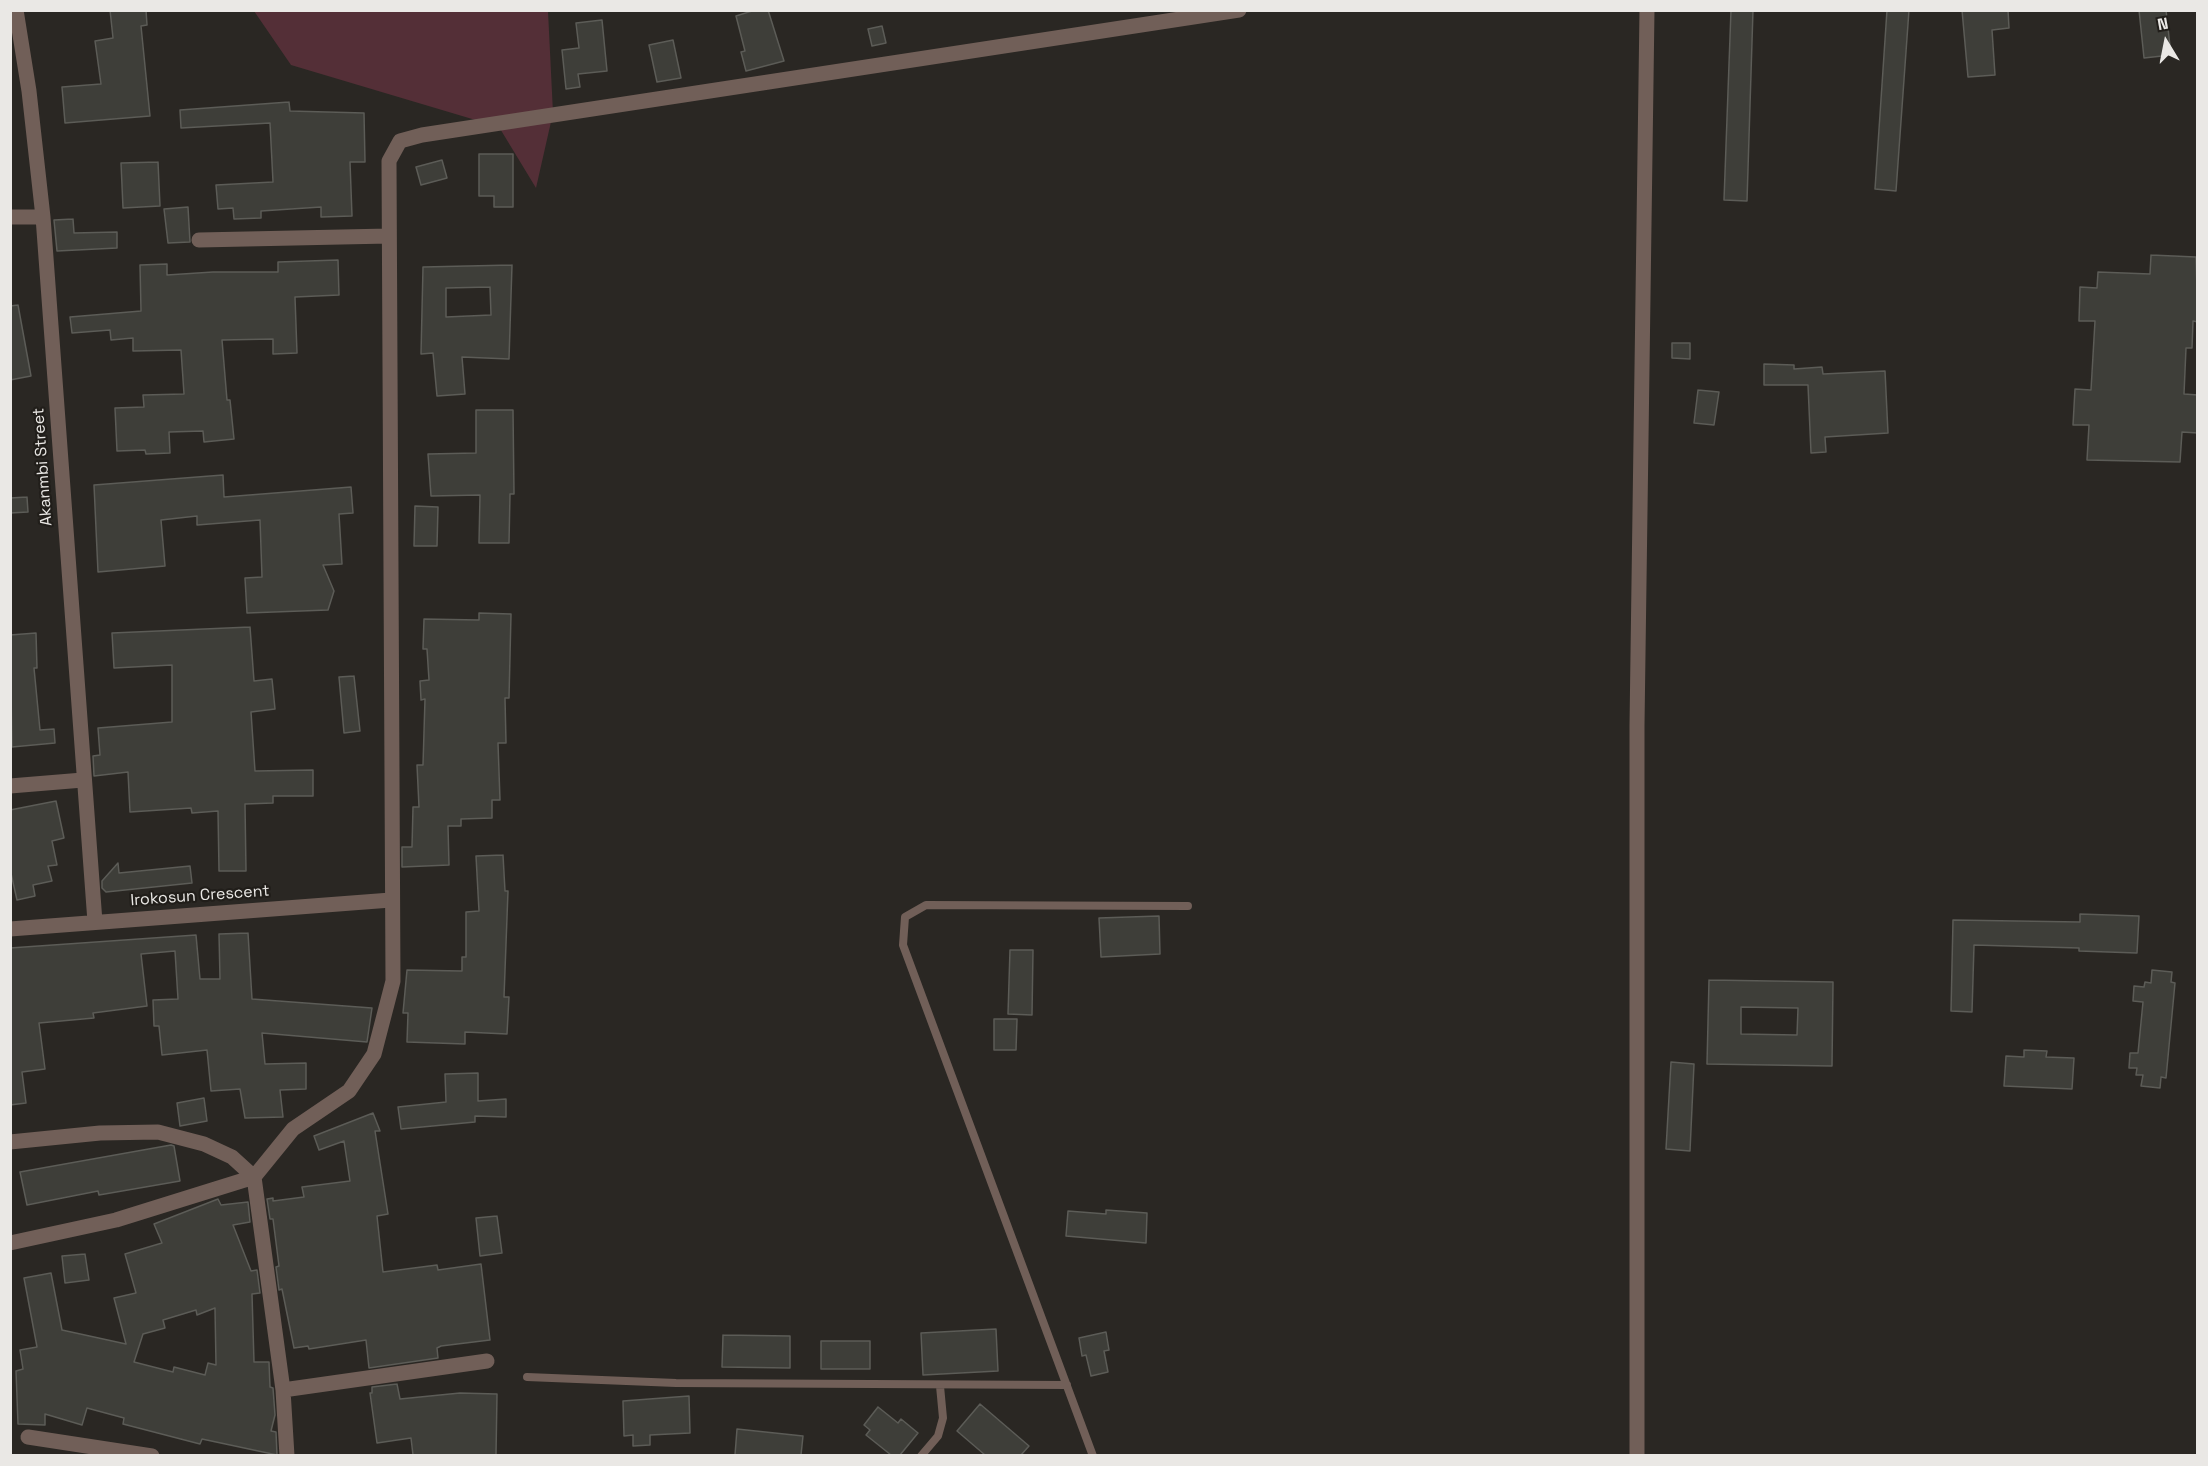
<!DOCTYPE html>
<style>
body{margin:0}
#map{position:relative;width:2208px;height:1466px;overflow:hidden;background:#2a2723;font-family:"Space Grotesk",sans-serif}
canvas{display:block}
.frame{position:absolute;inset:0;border:12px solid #eae8e5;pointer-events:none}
.north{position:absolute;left:2136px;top:12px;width:60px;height:60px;-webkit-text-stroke:4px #211e1a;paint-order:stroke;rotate:350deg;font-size:16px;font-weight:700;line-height:24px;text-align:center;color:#eae8e5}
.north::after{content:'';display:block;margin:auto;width:21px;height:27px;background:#eae8e5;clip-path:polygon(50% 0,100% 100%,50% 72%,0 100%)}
</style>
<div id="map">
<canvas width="2208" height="1466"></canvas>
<div class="frame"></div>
<div class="north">N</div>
</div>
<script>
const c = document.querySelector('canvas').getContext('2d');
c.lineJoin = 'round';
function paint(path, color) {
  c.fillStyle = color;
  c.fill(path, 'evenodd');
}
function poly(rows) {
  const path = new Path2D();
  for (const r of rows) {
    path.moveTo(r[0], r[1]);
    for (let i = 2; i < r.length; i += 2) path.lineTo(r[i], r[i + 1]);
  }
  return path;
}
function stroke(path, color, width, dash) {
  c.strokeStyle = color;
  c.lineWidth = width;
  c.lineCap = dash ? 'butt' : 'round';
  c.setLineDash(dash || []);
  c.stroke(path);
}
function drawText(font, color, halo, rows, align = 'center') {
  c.font = font + ' "Space Grotesk",sans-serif';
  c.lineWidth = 4.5;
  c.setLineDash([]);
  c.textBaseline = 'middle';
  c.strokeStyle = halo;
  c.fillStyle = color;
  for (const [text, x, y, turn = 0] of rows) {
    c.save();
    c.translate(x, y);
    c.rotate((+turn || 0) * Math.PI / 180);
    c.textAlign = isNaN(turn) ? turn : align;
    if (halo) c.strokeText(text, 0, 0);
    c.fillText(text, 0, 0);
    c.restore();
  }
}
paint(poly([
 [254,11,548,11,553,113,536,188,499,127,291,65]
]), '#542f37');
const building = poly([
 [110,10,146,10,147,25,141,26,150,116,65,123,62,87,101,84,95,41,113,38,110,10],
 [755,10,768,10,784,61,746,71,741,52,745,51,736,16,755,10],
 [1731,10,1753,10,1747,201,1724,200,1731,10],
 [1887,10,1909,10,1896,191,1875,189,1887,10],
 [1962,10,2008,10,2009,28,1992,30,1995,75,1968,77,1962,10],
 [2139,10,2166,10,2171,55,2144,58,2139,10],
 [602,20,607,71,578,74,580,87,566,89,562,50,579,48,576,23,602,20],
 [882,26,886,43,872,46,868,29,882,26],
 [673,40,681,78,657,82,649,45,673,40],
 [289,102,290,111,364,113,365,162,350,162,352,216,321,217,321,207,261,211,261,218,234,219,233,208,218,209,216,185,273,182,270,123,181,128,180,110,289,102],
 [479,154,513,154,513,207,494,207,494,196,479,196,479,154],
 [442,160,447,178,421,185,416,167,442,160],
 [158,162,160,206,123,208,121,163,158,162],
 [188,207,190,242,168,243,164,209,188,207],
 [73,219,74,233,117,232,117,248,57,251,54,220,73,219],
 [2151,255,2196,257,2198,322,2193,321,2192,348,2186,348,2184,394,2198,395,2198,433,2182,432,2180,462,2087,460,2089,425,2073,425,2075,389,2091,390,2095,321,2079,321,2080,287,2097,288,2098,272,2150,274,2151,255],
 [338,260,339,295,295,297,297,353,273,354,273,339,222,340,227,400,230,400,234,439,204,442,203,431,169,432,170,453,146,454,145,450,117,451,115,408,144,407,143,395,184,394,181,350,133,351,133,338,111,340,110,330,72,333,70,317,141,311,140,265,167,264,167,275,213,272,278,272,278,262,338,260],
 [512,265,509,359,462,357,465,394,437,396,433,353,421,354,423,267,512,265],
 [490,287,491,315,446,317,446,288,490,287],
 [18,305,31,376,10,380,10,306,18,305],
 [1672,343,1690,343,1690,359,1672,358,1672,343],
 [1764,364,1794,365,1794,369,1822,367,1823,374,1885,371,1888,433,1825,437,1826,452,1811,453,1808,385,1764,385,1764,364],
 [1698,390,1719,392,1714,425,1694,423,1698,390],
 [476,410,513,410,514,494,510,494,509,543,479,543,480,495,431,496,428,454,476,453,476,410],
 [223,475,224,497,351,487,353,513,339,514,342,564,323,565,334,591,328,610,247,613,245,578,262,577,260,520,197,525,197,516,161,520,165,566,98,572,94,485,223,475],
 [27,497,28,512,10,513,10,498,27,497],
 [415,506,438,507,437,546,414,546,415,506],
 [479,613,511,614,509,698,505,698,506,743,498,743,500,800,492,800,492,818,461,819,461,826,448,826,449,865,402,867,402,847,412,847,413,807,419,807,417,765,423,765,425,699,421,700,420,681,429,680,427,649,423,649,424,619,479,620,479,613],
 [250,627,254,681,272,679,275,709,251,712,255,771,313,770,313,796,273,796,273,803,245,804,246,871,219,871,218,811,192,813,191,808,130,812,128,772,94,776,93,756,100,755,98,728,172,722,172,665,114,668,112,633,250,627],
 [36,633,37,668,34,668,40,730,54,729,55,743,12,747,10,635,36,633],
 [354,676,360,731,344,733,339,677,354,676],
 [56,801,64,838,52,841,57,865,48,866,52,881,33,885,35,896,17,900,10,869,10,810,56,801],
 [503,855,505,891,508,891,504,997,509,997,507,1034,465,1032,465,1044,407,1042,408,1013,403,1013,407,970,462,971,462,957,466,957,466,912,479,911,476,856,503,855],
 [118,863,119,873,190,866,192,883,106,892,102,888,102,881,118,863],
 [2080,914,2139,916,2137,953,2079,951,2079,948,1974,945,1972,1012,1951,1011,1953,920,2080,922,2080,914],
 [1159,916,1160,954,1101,957,1099,918,1159,916],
 [248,933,252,999,372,1008,367,1042,262,1033,265,1064,306,1063,306,1089,280,1090,283,1117,245,1118,240,1089,211,1091,207,1050,162,1055,159,1026,154,1026,153,1000,178,999,175,951,141,954,147,1006,93,1013,94,1018,39,1023,45,1069,22,1072,26,1103,10,1105,10,948,196,935,200,979,220,979,219,934,248,933],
 [1010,950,1033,950,1032,1015,1008,1014,1010,950],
 [2152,970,2172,972,2171,982,2175,983,2166,1078,2161,1077,2160,1088,2141,1086,2143,1075,2136,1075,2137,1068,2129,1068,2130,1053,2138,1053,2143,1002,2133,1001,2134,986,2144,987,2145,982,2151,983,2152,970],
 [1709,980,1833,982,1832,1066,1707,1064,1709,980],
 [1741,1007,1798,1008,1797,1035,1741,1034,1741,1007],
 [994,1019,1017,1019,1016,1050,994,1050,994,1019],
 [2024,1050,2047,1051,2046,1057,2074,1058,2072,1089,2004,1086,2006,1056,2024,1057,2024,1050],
 [1671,1062,1694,1064,1690,1151,1666,1149,1671,1062],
 [478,1073,478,1101,506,1099,506,1117,475,1116,475,1122,401,1129,398,1107,446,1102,445,1074,478,1073],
 [204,1098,207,1121,180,1126,177,1103,204,1098],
 [373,1113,380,1131,375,1131,388,1214,377,1216,383,1272,437,1265,438,1270,481,1264,490,1340,441,1346,437,1348,438,1358,369,1368,366,1340,309,1349,308,1346,294,1348,282,1289,279,1290,276,1267,279,1266,273,1219,270,1219,267,1199,273,1198,273,1201,304,1197,302,1187,350,1181,344,1141,319,1150,314,1136,373,1113],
 [171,1145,174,1146,180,1181,99,1195,98,1191,27,1205,20,1172,171,1145],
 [218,1199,221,1205,248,1202,250,1222,233,1225,251,1271,257,1270,260,1293,252,1294,254,1362,269,1362,270,1387,273,1388,275,1415,271,1431,276,1432,277,1455,202,1439,200,1444,123,1424,124,1418,87,1408,82,1425,45,1414,45,1425,18,1424,16,1371,23,1369,20,1350,37,1347,24,1278,51,1273,62,1330,126,1344,114,1298,136,1293,125,1254,162,1243,154,1224,218,1199],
 [215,1308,216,1365,208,1363,205,1375,174,1367,173,1372,134,1362,143,1334,165,1328,163,1320,196,1310,197,1315,215,1308],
 [1106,1210,1147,1213,1146,1243,1066,1236,1068,1211,1106,1214,1106,1210],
 [497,1216,502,1253,480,1256,476,1218,497,1216],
 [85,1254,89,1280,65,1283,62,1256,85,1254],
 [996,1329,998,1371,923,1375,921,1333,996,1329],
 [1106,1332,1109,1350,1104,1351,1108,1372,1091,1376,1086,1355,1082,1356,1079,1338,1106,1332],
 [723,1335,790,1336,790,1368,722,1367,723,1335],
 [821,1341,870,1341,870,1369,821,1369,821,1341],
 [397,1384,400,1399,460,1393,497,1394,496,1455,413,1455,411,1438,377,1443,370,1393,372,1393,372,1387,397,1384],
 [689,1396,690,1433,650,1435,650,1445,633,1446,633,1435,624,1436,623,1401,689,1396],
 [980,1404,1029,1446,1021,1455,985,1455,957,1431,980,1404],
 [878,1407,898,1423,901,1419,918,1433,900,1455,891,1455,866,1435,870,1430,864,1425,878,1407],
 [737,1429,803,1436,801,1455,735,1455,737,1429]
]);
paint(building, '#3e3e39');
stroke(building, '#5c5c57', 1.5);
stroke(poly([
 [527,1377,676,1383,1067,1385],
 [921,1456,938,1436,943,1418,940,1386],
 [1093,1456,903,945,905,917,926,905,1188,906]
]), '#715f58', 8);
stroke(poly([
 [16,10,29,91,43,217,95,922],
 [10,217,43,217],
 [199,240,389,236],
 [10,786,83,780],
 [10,929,391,900],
 [10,1142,100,1133,158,1132,204,1144,232,1157,254,1177,283,1390,287,1456],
 [10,1243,116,1220,254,1177,293,1129,349,1091,374,1054,393,981,389,161,400,141,422,135,1239,10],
 [283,1390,487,1361],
 [28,1437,152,1456],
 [1637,1456,1637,725,1647,10]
]), '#715f58', 15);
drawText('16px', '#eae8e5', '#211e1a', [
 ["Akanmbi Street",43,467,-94],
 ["Irokosun Crescent",200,896,-4]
]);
</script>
